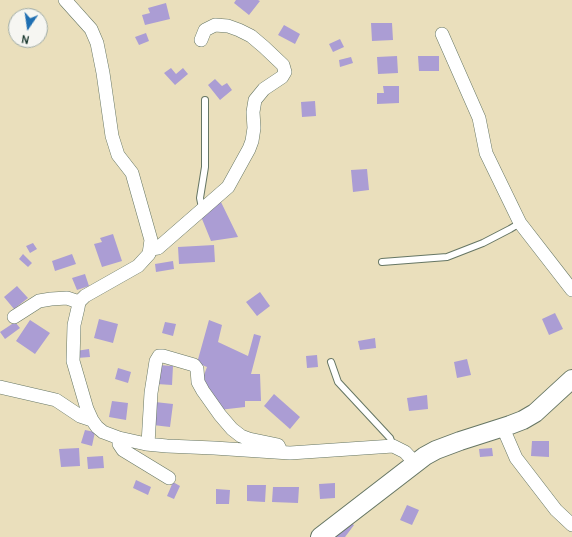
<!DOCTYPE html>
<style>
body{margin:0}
#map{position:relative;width:572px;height:537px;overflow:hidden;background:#eadfbc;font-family:Pangolin,sans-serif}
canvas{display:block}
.north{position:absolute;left:8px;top:8px;width:40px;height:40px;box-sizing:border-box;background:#f6f6f2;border:1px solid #a0aca6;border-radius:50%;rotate:193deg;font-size:11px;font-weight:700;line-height:16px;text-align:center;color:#1f3d34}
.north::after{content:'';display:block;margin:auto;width:14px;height:18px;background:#1f6fb2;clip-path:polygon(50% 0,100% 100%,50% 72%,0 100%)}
</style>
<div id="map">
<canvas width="572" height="537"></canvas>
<div class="north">N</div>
</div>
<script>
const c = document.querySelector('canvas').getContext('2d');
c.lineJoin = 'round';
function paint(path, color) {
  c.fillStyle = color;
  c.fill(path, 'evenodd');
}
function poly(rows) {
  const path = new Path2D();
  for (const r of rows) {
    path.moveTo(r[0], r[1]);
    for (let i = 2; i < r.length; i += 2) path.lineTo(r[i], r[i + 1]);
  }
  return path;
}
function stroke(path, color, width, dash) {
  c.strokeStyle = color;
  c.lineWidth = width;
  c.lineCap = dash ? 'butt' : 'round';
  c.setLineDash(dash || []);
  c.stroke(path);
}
paint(poly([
 [236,0,258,0,260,1,249,15,234,3],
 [166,3,170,19,145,25,142,15,150,13,148,8],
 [371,23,392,23,393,40,372,41],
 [284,25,300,34,295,44,278,35],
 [146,33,149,41,139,45,135,37],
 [340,39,344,47,333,52,329,44],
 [397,56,398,73,378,74,377,57],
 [418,56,439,56,439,71,419,71],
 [351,57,353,63,340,67,339,60],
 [171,68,176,74,183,68,188,74,175,85,164,73],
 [215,79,222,86,227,83,232,90,220,100,208,85],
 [383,86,399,86,399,103,377,104,377,93,384,93],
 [315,101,316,116,302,117,301,102],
 [367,169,369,190,353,192,351,170],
 [220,200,238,237,211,241,200,214],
 [113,234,122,261,102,267,94,244,102,242,100,238],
 [33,243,37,249,30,253,26,246],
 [214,245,215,262,179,264,178,247],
 [23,254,32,263,28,267,19,259],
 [72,254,76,264,55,271,52,261],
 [173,261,174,269,156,272,155,264],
 [85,274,89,286,77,290,72,278],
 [17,286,28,298,14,309,4,297],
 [260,292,270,306,257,316,246,302],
 [555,313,563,329,549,335,542,319],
 [99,319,118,324,113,343,94,338],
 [30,320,50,333,35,354,16,341],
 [209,320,222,325,218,342,248,356,254,334,261,336,251,374,260,374,261,401,245,401,245,407,219,410,201,383,207,367,197,363],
 [15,322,20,328,5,339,0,332],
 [165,322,176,324,173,336,162,333],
 [375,338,376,348,360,350,358,341],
 [89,349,90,357,77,358,76,351],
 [317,355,318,367,307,368,306,356],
 [467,359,471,375,457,378,454,362],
 [158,365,173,366,172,385,157,384],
 [118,368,131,372,128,383,115,379],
 [274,394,300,417,290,429,264,406],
 [427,395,428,409,409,411,407,398],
 [112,401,128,403,126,420,109,417],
 [155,402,173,404,170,427,153,425],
 [85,430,95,432,92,446,81,443],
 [532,441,549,441,549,457,531,456],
 [79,448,80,466,61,467,59,449],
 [492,448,493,456,480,457,479,449],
 [103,456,104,468,88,469,87,457],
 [136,480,151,487,148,495,133,488],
 [173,482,180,486,174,499,167,496],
 [335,483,335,498,320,499,319,484],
 [247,485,266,485,265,502,247,501],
 [273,487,299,487,298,503,272,502],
 [216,489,230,490,229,504,216,504],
 [407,505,419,510,412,525,400,520],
 [346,519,354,525,345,537,333,537]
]), '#ab9dd4');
const lane = poly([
 [204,207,201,203,200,198,205,167,205,100],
 [382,262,447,257,483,243,510,229,520,223],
 [331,362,338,382,390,438,393,446]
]);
const street = poly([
 [65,0,91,29,97,43,103,73,112,136,118,155,132,173,151,240,149,254,138,266,85,296,79,302,78,308,74,325,73,361,87,409,92,420,97,427,103,432,119,438,146,444,167,446,214,448,290,453,393,446,405,452,416,464],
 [442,34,479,118,486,153,520,223,572,290],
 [151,249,158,248,228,187,249,149,252,141,254,128,253,112,255,100,264,89,282,77,285,72,283,65,264,47,251,36,239,30,228,26,215,25,205,30,201,40],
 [14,317,39,301,51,299,67,298,79,302],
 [0,387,56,400,80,416,92,420],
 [503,428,516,458,556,510,572,525],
 [119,438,119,444,123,450,169,478],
 [148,444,151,393,156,361,159,356,163,356,194,365,197,369,198,382,203,391,220,415,232,429,241,436,249,439,278,445,280,449]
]);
const secondary = poly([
 [320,537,425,456,436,450,460,441,510,425,523,420,535,413,572,379]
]);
stroke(lane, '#667664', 8);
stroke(street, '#667664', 14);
stroke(secondary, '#667664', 20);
stroke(lane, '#fff', 6);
stroke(street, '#fff', 13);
stroke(secondary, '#fff', 18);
</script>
